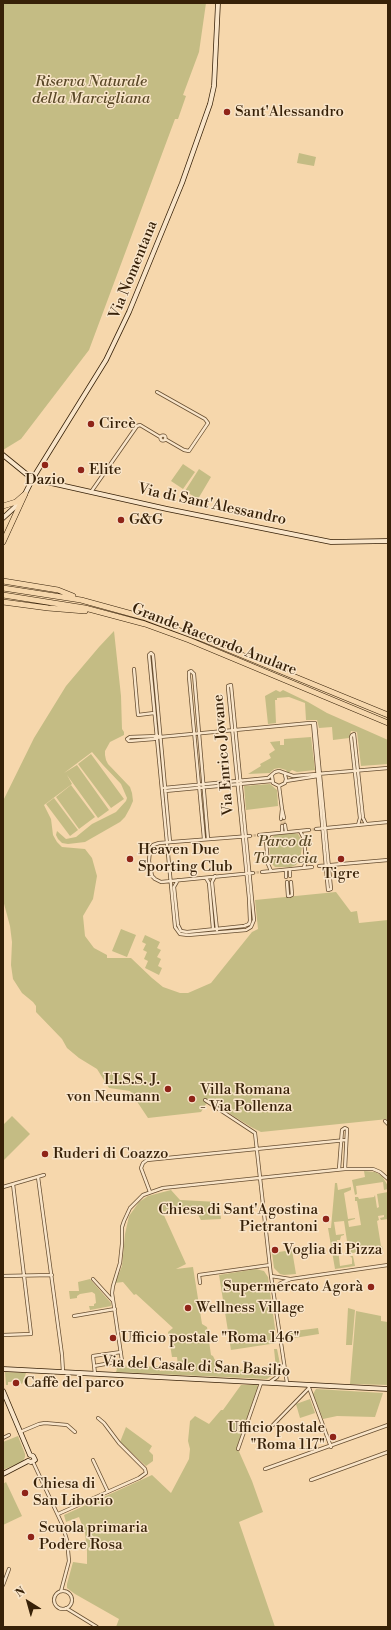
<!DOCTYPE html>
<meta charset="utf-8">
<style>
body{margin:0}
#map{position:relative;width:391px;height:1630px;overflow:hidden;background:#f6d7ac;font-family:"Libre Bodoni",serif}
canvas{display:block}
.frame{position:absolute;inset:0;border:4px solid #372108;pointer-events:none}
.north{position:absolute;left:8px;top:1582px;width:40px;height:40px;-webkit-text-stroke:3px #f9e5c9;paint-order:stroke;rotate:323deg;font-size:11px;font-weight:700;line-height:16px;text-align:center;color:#372108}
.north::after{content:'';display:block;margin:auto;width:14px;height:18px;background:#372108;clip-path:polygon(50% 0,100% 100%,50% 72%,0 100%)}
</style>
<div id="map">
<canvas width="391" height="1630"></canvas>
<div class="frame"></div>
<div class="north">N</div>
</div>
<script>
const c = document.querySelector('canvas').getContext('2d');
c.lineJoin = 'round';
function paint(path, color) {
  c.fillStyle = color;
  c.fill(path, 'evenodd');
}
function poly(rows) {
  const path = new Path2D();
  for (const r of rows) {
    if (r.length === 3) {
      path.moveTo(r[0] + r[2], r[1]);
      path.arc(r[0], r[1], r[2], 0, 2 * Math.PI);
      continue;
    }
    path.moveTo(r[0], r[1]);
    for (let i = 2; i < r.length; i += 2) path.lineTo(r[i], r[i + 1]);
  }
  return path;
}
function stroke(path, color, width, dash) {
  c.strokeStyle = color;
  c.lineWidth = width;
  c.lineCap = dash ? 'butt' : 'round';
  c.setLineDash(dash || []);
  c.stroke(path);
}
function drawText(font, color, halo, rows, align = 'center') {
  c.font = font + ' "Libre Bodoni",serif';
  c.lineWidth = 3;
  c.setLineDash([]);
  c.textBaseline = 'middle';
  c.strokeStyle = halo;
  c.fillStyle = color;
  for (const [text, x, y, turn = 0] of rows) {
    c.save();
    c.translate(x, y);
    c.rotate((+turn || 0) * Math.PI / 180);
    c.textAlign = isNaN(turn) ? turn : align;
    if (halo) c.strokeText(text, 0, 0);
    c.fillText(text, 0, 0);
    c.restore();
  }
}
paint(poly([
 [3,3,206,3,199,52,183,95,186,96,178,119,175,119,89,350,21,439,3,450],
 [299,153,316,157,314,166,297,163],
 [183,464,195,472,183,489,171,481],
 [199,469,211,477,198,499,185,491],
 [114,631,121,696,122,729,124,732,124,735,110,742,105,751,105,755,106,760,108,764,130,787,132,793,133,801,130,808,125,817,120,822,85,842,68,844,62,843,58,839,56,835,57,831,66,839,76,837,92,824,116,812,126,801,127,798,121,784,103,765,92,752,64,773,77,765,109,810,98,818,67,775,72,784,44,805,51,819,53,835,57,842,62,847,85,849,92,858,97,876,93,899,83,916,85,936,94,948,107,955,107,958,131,958,152,978,163,987,180,993,188,993,211,983,252,932,258,929,255,900,336,892,351,912,357,911,359,923,388,920,388,1119,261,1132,251,1127,211,1102,206,1104,201,1112,148,1118,130,1091,109,1088,97,1069,79,1058,67,1048,62,1039,36,1012,36,1006,33,1002,22,993,13,979,11,965,12,942,10,926,3,900,3,801,34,738,66,686,99,647],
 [276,690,280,692,283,690,308,702,327,713,388,740,388,764,361,766,357,732,351,731,349,738,333,740,332,727,319,728,317,720,306,720,305,703,289,697,277,698,277,700,275,700,276,723,268,724,265,696],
 [311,737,315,770,297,772,292,770,288,773,286,770,279,768,274,769,270,773,248,774,261,766,260,764,271,758,269,754,275,750,270,742,280,741,280,745,284,745,284,739],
 [91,754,124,799,111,808,78,764],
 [270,784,277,790,278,806,246,810,244,786],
 [71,785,95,817,79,829,56,797],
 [54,798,78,830,70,836,46,804],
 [293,833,298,834,301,839,302,847,300,860,296,865,291,867,275,867,270,862,269,842,270,839,275,835],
 [121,929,136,935,127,957,112,951],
 [145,935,160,942,157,948,161,950,157,957,161,959,158,966,162,968,159,975,145,968,148,961,144,959,147,952,143,950,146,944,142,942],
 [12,1116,30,1134,3,1161,3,1125],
 [364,1171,375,1172,382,1176,388,1186,388,1189,384,1190,383,1182,356,1186,357,1194,355,1195,352,1180,365,1177],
 [335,1183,337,1183,338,1190,351,1187,351,1190,344,1193,348,1219,355,1218,355,1219,348,1221,349,1227,361,1225,357,1201,355,1201,355,1197,358,1197,359,1199,374,1197,375,1195,377,1208,379,1207,377,1194,388,1192,388,1219,381,1220,380,1218,384,1217,384,1215,378,1216,379,1220,377,1221,381,1246,382,1246,383,1249,379,1250,378,1247,349,1254,349,1252,351,1251,349,1241,347,1241,344,1221,334,1222,336,1235,344,1234,344,1235,341,1236,340,1240,337,1240,340,1266,352,1264,352,1258,350,1256,353,1256,355,1266,335,1269,328,1228,331,1228],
 [171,1190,180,1200,219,1202,221,1219,201,1220,197,1213,162,1211,186,1264,176,1269,193,1267,202,1324,207,1327,211,1355,213,1356,219,1368,260,1371,276,1368,274,1349,277,1349,280,1364,278,1369,274,1374,267,1379,116,1372,117,1369,115,1366,126,1365,127,1368,158,1366,160,1371,174,1369,178,1366,177,1357,172,1357,168,1332,173,1328,136,1294,134,1295,123,1282,115,1283,122,1266,125,1234,129,1216,139,1202,148,1196],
 [292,1250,296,1274,284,1275,280,1274,274,1268,272,1253],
 [256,1269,264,1271,268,1277,277,1343,231,1350,219,1275],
 [90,1279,111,1303,111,1306,90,1310,89,1306,94,1306,94,1304,96,1303,95,1294,92,1292,80,1294,77,1296,77,1298,70,1299,69,1291,79,1291,78,1282],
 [348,1308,355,1310,352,1345,346,1345],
 [356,1311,381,1316,381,1321,388,1322,388,1385,350,1384],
 [318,1328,319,1334,288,1339,287,1332],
 [5,1372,26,1373,22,1384,19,1382,8,1382,8,1385,6,1385],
 [241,1385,257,1385,258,1386,237,1447,252,1481,263,1512,239,1522,275,1627,116,1627,119,1619,75,1594,67,1588,67,1584,73,1562,87,1564,87,1551,85,1533,79,1517,66,1522,64,1515,152,1475,171,1493,189,1459,190,1449,188,1441,190,1421,195,1416,209,1424,221,1410,223,1410],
 [316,1389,383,1393,375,1417,337,1416,323,1419,313,1394],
 [310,1399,315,1413,300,1418,296,1404],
 [126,1427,152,1446,149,1451,153,1455,153,1461,146,1466,120,1442],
 [18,1436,25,1454,25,1457,23,1461,3,1470,3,1442],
 [6,1482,22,1516,3,1525,3,1484]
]), '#c4bc84');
stroke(poly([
 [284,818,285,825],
 [281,819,282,826],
 [309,830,316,829],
 [250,836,259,835],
 [253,873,262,872]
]), '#d0b38b', 2.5, [2.5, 1]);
const street = poly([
 [157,392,205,419,208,423,189,451,184,450,165,439],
 [163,438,2.5],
 [91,492,137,426,140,425,160,437],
 [134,669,138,715,154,713],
 [313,723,315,723,331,889,328,890,313,723],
 [158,736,130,737,127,739,129,741,154,739,160,737,310,723,313,723],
 [272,776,273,783,279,786,285,783,286,779,285,775],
 [286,781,318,776],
 [279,786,282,809,281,819],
 [164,788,268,778,275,772,279,771,293,776,388,768],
 [165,791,272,781],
 [282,809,284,818],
 [285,825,286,832],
 [358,825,360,818,351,737,352,735,354,734,363,818,366,824],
 [282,826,282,832],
 [316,829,388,822],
 [300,831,304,839,306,861,304,867],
 [270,834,266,841,268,864,271,871],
 [259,835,309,830],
 [250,836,159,843,153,845,150,849,149,861,152,876,155,879,161,882,253,873],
 [204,839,189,677,189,672,191,671,194,674,208,839],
 [170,842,153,655,151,653,149,655,175,927,180,934,188,935,246,930,251,927,254,920,231,685,228,686,228,688,249,898,250,921,249,924,244,926,187,932,181,931,178,925,174,887,178,880],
 [319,866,388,860],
 [286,870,286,877],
 [290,870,290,876],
 [262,872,312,867],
 [215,876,212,882,217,930],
 [206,878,209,883,213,929],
 [287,882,288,896,290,896,292,895,291,882],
 [205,1100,255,1133,271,1276,287,1383],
 [385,1121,388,1124],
 [339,1169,342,1130,345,1128,347,1129,345,1169],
 [38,1177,62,1355,63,1372],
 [3,1187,44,1175],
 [150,1192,141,1168,143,1163,147,1160,346,1140],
 [3,1276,52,1275],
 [271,1276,290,1279],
 [93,1279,113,1301],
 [200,1283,199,1275,270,1265],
 [274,1290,281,1283,291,1279,388,1265],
 [74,1316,115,1309],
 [3,1335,31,1334,13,1184],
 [94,1366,122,1361,112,1293,113,1286,120,1263,122,1244,122,1227,124,1221,130,1208,143,1195,163,1188,345,1169,373,1169,380,1172,388,1179],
 [95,1374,93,1356,121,1352],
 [270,1382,277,1377,284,1364],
 [308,1385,331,1447],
 [273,1425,309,1388],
 [20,1432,39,1424,45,1423,67,1425,75,1432],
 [3,1438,9,1435],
 [238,1449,261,1383],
 [93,1460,108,1492],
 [33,1462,62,1524,67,1540,69,1561,61,1591],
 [265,1469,388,1425],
 [311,1480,388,1452],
 [58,1514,139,1478,146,1473,145,1469,119,1443,104,1423,98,1418],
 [3,1585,9,1569],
 [63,1600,9],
 [66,1608,97,1627]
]);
const secondary = poly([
 [3,455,30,477,51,483,167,509,331,542,388,541],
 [3,518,15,507,25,494,33,478,106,360,129,312,182,183,210,104,214,86,218,3],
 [3,1369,388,1389],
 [3,1391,30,1455],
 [28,1461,31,1462,35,1460,33,1456,30,1455],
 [3,1474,28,1461]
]);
const highway = poly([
 [3,506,16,502,24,495],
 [3,542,25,494],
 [3,581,58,590,73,596],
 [3,588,81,600,143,617,205,640,388,715],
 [3,595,85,608,145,624,189,640,388,723],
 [3,602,48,608,85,611]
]);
stroke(street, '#674e31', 4);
stroke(secondary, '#372108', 5.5);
stroke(highway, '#372108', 6);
stroke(street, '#f9e5c9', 2.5);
stroke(secondary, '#f9e5c9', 4);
stroke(highway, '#f6d7ac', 5);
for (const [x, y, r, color] of [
 [227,112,4,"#8f2418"],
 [91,424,4,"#8f2418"],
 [45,465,4,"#8f2418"],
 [81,470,4,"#8f2418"],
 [121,520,4,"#8f2418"],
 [130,859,4,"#8f2418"],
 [341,859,4,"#8f2418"],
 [168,1089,4,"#8f2418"],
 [192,1099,4,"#8f2418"],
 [45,1154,4,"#8f2418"],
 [326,1219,4,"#8f2418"],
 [275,1250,4,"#8f2418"],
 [371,1287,4,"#8f2418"],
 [188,1308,4,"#8f2418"],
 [113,1338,4,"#8f2418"],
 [16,1383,4,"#8f2418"],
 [333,1437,4,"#8f2418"],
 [25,1493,4,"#8f2418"],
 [31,1537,4,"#8f2418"]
]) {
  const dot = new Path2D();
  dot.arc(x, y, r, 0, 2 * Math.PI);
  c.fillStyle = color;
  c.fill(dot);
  stroke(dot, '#f9e5c9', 1.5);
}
drawText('italic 15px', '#5a4827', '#f9e5c9', [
 ["Riserva Naturale",91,82],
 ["della Marcigliana",91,99],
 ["Parco di",285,842],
 ["Torraccia",285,859]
]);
drawText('15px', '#372108', '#f9e5c9', [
 ["Sant'Alessandro",235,112],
 ["Circè",99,424],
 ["Elite",89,470],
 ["Dazio",45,480,"center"],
 ["G&G",129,520],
 ["Heaven Due",138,850],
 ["Sporting Club",138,867],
 ["Tigre",341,874,"center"],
 ["I.I.S.S. J.",160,1080,"right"],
 ["von Neumann",160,1097,"right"],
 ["Villa Romana",200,1090],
 ["- Via Pollenza",200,1107],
 ["Ruderi di Coazzo",53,1154],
 ["Chiesa di Sant'Agostina",318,1210,"right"],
 ["Pietrantoni",318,1227,"right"],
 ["Voglia di Pizza",283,1250],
 ["Supermercato Agorà",363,1287,"right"],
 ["Wellness Village",196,1308],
 ["Ufficio postale \"Roma 146\"",121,1338],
 ["Caffè del parco",24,1383],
 ["Ufficio postale",325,1428,"right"],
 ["\"Roma 117\"",325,1445,"right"],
 ["Chiesa di",33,1484],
 ["San Liborio",33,1501],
 ["Scuola primaria",39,1528],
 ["Podere Rosa",39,1545]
], 'left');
drawText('15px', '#372108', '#f9e5c9', [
 ["Via Nomentana",134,270,-68],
 ["Via di Sant'Alessandro",212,505,12],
 ["Grande Raccordo Anulare",214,640,21],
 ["Via Enrico Jovane",224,755,-95],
 ["Via del Casale di San Basilio",196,1367,3]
]);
</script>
